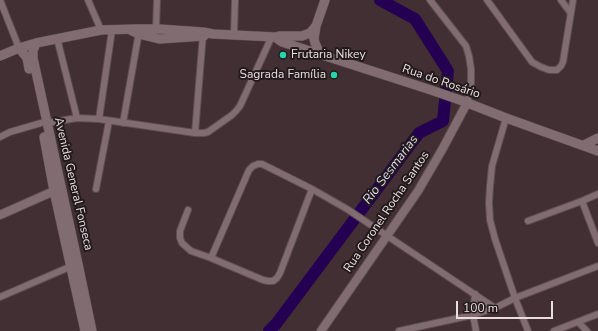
<!DOCTYPE html>
<meta charset="utf-8">
<style>
body{margin:0}
#map{position:relative;width:598px;height:331px;overflow:hidden;background:#412f33;font-family:"Nunito Sans",sans-serif}
canvas{display:block}
.scale{position:absolute;left:456px;top:301px;width:97px;height:18px;box-sizing:border-box;border:2px solid #e9dde0;border-top:0;padding-left:5px;font-size:12px;line-height:14px;white-space:nowrap;color:#e9dde0;-webkit-text-stroke:3px #221a1c;paint-order:stroke}
</style>
<div id="map">
<canvas width="598" height="331"></canvas>
<div class="scale">100 m</div>
</div>
<script>
const c = document.querySelector('canvas').getContext('2d');
c.lineJoin = 'round';
function poly(rows) {
  const path = new Path2D();
  for (const r of rows) {
    path.moveTo(r[0], r[1]);
    for (let i = 2; i < r.length; i += 2) path.lineTo(r[i], r[i + 1]);
  }
  return path;
}
function stroke(path, color, width, dash) {
  c.strokeStyle = color;
  c.lineWidth = width;
  c.lineCap = dash ? 'butt' : 'round';
  c.setLineDash(dash || []);
  c.stroke(path);
}
function drawText(font, color, halo, rows, align = 'center') {
  c.font = font + ' "Nunito Sans",sans-serif';
  c.lineWidth = 4;
  c.setLineDash([]);
  c.textBaseline = 'middle';
  c.strokeStyle = halo;
  c.fillStyle = color;
  for (const [text, x, y, turn = 0] of rows) {
    c.save();
    c.translate(x, y);
    c.rotate((+turn || 0) * Math.PI / 180);
    c.textAlign = isNaN(turn) ? turn : align;
    if (halo) c.strokeText(text, 0, 0);
    c.fillText(text, 0, 0);
    c.restore();
  }
}
stroke(poly([
 [269,331,276,324,419,133,443,121,448,71,415,19,380,0]
]), '#250052', 12);
const minor = poly([
 [0,0,19,48],
 [88,0,101,30],
 [430,0,466,46,469,56,471,69,471,84,467,103],
 [487,0,532,62,541,67,549,70,557,70,561,66,563,62,573,0],
 [561,0,570,12],
 [156,29,157,0],
 [234,34,235,0],
 [57,38,77,118],
 [506,118,492,166,490,186,489,203,490,220,495,239,515,298,528,331],
 [99,119,112,30],
 [47,123,77,118,99,119,195,133,204,133,208,132,232,115,236,111,240,106,272,36],
 [123,123,139,32],
 [195,133,203,34],
 [0,137,10,132,41,123],
 [96,189,109,121],
 [582,201,598,243],
 [188,210,180,231,180,238,182,243,191,251,211,258,263,280,268,281,273,281,277,278,280,273,312,189],
 [528,221,582,201,598,194],
 [211,258,249,170,253,166,258,164,262,164,312,189,347,209,495,308],
 [475,294,473,315,476,331],
 [0,297,74,265],
 [578,322,587,331],
 [399,331,473,315,495,308,515,298,598,266],
 [554,331,598,314]
]);
const tertiary = poly([
 [0,215,54,191],
 [321,331,418,191,443,148,467,103]
]);
const secondary = poly([
 [132,31,139,34,159,39,204,36],
 [275,37,282,42,431,90,460,100,506,118,598,151,598,150],
 [36,43,33,51,33,58,78,264,92,331],
 [19,48,27,58,29,69],
 [320,54,315,43,314,39,316,26,325,0],
 [0,56,19,48,36,43,101,30,135,29,159,29,203,32,213,34,275,37,279,36,302,36,310,33,316,26],
 [44,137,54,191,85,331],
 [584,145,598,138]
]);
stroke(minor, '#5d4e52', 8);
stroke(tertiary, '#5d4e52', 10);
stroke(secondary, '#5d4e52', 10);
stroke(minor, '#816c71', 6);
stroke(tertiary, '#816c71', 8);
stroke(secondary, '#816c71', 9);
for (const [x, y, r, color] of [
 [283,55,4,"#26d5ae"],
 [334,75,4,"#26d5ae"]
]) {
  const dot = new Path2D();
  dot.arc(x, y, r, 0, 2 * Math.PI);
  c.fillStyle = color;
  c.fill(dot);
  stroke(dot, '#221a1c', 1.5);
}
drawText('12px', '#e9dde0', '#221a1c', [
 ["Frutaria Nikey",291,55],
 ["Sagrada Família",326,75,"right"]
], 'left');
drawText('12px', '#e9dde0', '#221a1c', [
 ["Rua do Rosário",441,82,19],
 ["Avenida General Fonseca",73,184,77],
 ["Rua Coronel Rocha Santos",387,212,-56]
]);
drawText('italic 13px', '#ddd8ef', '#221a1c', [
 ["Rio Sesmarias",391,170,-53]
]);
</script>
